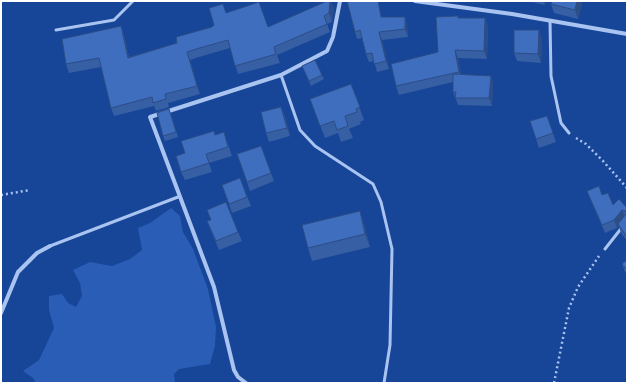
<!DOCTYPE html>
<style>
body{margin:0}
#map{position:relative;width:628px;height:384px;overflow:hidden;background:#174597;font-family:Cabin,sans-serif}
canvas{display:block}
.frame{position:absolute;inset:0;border:2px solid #fff;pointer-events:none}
</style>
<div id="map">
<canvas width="628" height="384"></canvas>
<div class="frame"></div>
</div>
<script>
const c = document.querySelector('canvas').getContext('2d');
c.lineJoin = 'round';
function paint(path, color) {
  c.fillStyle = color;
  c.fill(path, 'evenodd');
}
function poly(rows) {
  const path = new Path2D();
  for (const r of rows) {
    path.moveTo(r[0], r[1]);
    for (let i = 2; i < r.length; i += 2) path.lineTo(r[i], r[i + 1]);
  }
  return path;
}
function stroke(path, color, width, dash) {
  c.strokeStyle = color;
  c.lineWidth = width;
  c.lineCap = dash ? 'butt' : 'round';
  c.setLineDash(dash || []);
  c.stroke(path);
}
paint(poly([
 [171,208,180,216,183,232,193,249,208,289,216,327,215,346,210,364,179,369,174,374,175,383,36,383,33,378,23,371,39,360,54,328,49,310,49,296,62,294,68,303,76,307,82,296,80,283,73,270,90,262,112,266,130,259,142,250,138,228,150,223]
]), '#2a5db6');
stroke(poly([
 [576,138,586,144,603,161,627,188],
 [1,195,30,190],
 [554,383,569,308,578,287,599,256]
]), '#a9c4f1', 2.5, [2, 3]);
stroke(poly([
 [550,21,551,76,561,123,569,133],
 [56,30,114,20,133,1],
 [281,75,300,130,315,146,373,184,381,202,392,249,390,345,384,383],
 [50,246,178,197],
 [605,249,627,221]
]), '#a9c4f1', 3);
stroke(poly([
 [415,1,512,14,627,34],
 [1,313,18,272,37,253,50,246],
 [246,383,238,377,234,370,214,287,150,117,281,75,327,51,333,37,340,1]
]), '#a9c4f1', 4);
paint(poly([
 [527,1,546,1,545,5],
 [552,1,580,1,582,4,578,19,554,13,551,4],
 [334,8,332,22,327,24,330,32,277,55,280,63,238,74,230,48,199,57,190,60,200,94,168,103,169,107,156,111,154,106,114,116,111,108,101,67,69,73,66,64,121,26,124,35,129,57,177,43,212,27,226,13,268,27],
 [382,17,405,17,407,25,408,37,382,40,389,69,377,72,374,61,369,62,366,54,362,38,357,39,355,32],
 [458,18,485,18,488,27,487,59,458,58,461,75,491,76,493,83,492,106,458,105,453,92,453,82,399,95,396,86,438,52],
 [542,39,541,63,517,61,514,53],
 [302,66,322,75,324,79,311,86],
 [351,84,364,120,360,122,361,124,349,129,353,138,341,142,338,133,325,138,310,99],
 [281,107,285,116,290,136,269,142,266,133],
 [171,114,178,137,165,141,163,136],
 [547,116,556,142,539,148,536,139],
 [215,135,227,141,232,156,209,163,212,172,185,180,181,172,185,153],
 [261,146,274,181,250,191,237,154],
 [240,178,251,206,232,213,222,185],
 [587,191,602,195,613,205,627,208,627,241,621,233,619,227,617,228,605,233,590,199],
 [207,210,238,232,242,241,219,250,207,221,211,220],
 [364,224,370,247,312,261,308,248],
 [627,260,627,274,625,272,622,264]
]), '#365fa4');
paint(poly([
 [330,1,331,1,334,8,332,22,329,13],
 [378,1,379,1,379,2,383,25,381,17],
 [543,1,546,1,545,5],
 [577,1,580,1,582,4,578,19,575,10],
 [405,17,407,25,408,37,405,29],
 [485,18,488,27,487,59,484,51],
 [121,26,124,35,131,66,128,58],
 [539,30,542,39,541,63,538,54],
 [379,32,382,40,389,69,386,61],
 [455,50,458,58,462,80,459,72],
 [187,52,190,60,200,94,197,86],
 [491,76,493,83,492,106,489,98],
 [281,107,285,116,290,136,287,128],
 [622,210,626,218,618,224,619,227,617,228,614,220],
 [360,211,364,224,370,247,365,234]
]), '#2c4d86');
const building = poly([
 [327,1,330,1,329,13,324,16,327,24,274,47,276,54,235,66,228,40,196,49,187,52,197,86,165,94,166,99,153,103,152,97,111,108,99,58,66,64,62,39,121,26,128,58,177,43,176,37,212,27,214,25,209,8,223,4,226,13,259,2,268,27,327,1],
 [347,1,378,1,381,17,405,17,405,29,379,32,386,61,374,64,372,53,366,54,360,30,355,32,347,1],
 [552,1,577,1,575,10,551,4,552,1],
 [458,16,458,18,485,18,484,51,455,50,459,72,396,86,391,64,438,52,436,17,458,16],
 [514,30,539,30,538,54,514,53,514,30],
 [315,60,322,75,309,81,302,66,315,60],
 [453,74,491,76,489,98,455,98,456,92,453,92,453,74],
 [351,84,360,107,356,109,357,112,345,116,348,126,337,130,334,121,320,126,310,99,351,84],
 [281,107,287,128,266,133,261,112,281,107],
 [169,109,176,132,163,136,157,113,169,109],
 [547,116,553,133,536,139,530,121,547,116],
 [214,131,215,135,224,132,228,147,206,154,209,163,181,172,176,156,185,153,181,141,214,131],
 [261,146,271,173,247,182,237,154,261,146],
 [240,178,247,197,229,204,222,185,240,178],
 [599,186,602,195,608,193,613,205,619,199,627,208,627,237,618,224,626,214,626,211,622,210,614,220,602,225,587,191,599,186],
 [226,202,238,232,216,241,207,221,211,220,207,210,226,202],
 [360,211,365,234,308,248,302,225,360,211],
 [627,260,627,270,622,264,627,260]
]);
paint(building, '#3f6ebf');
stroke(building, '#2c4d86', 1);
</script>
